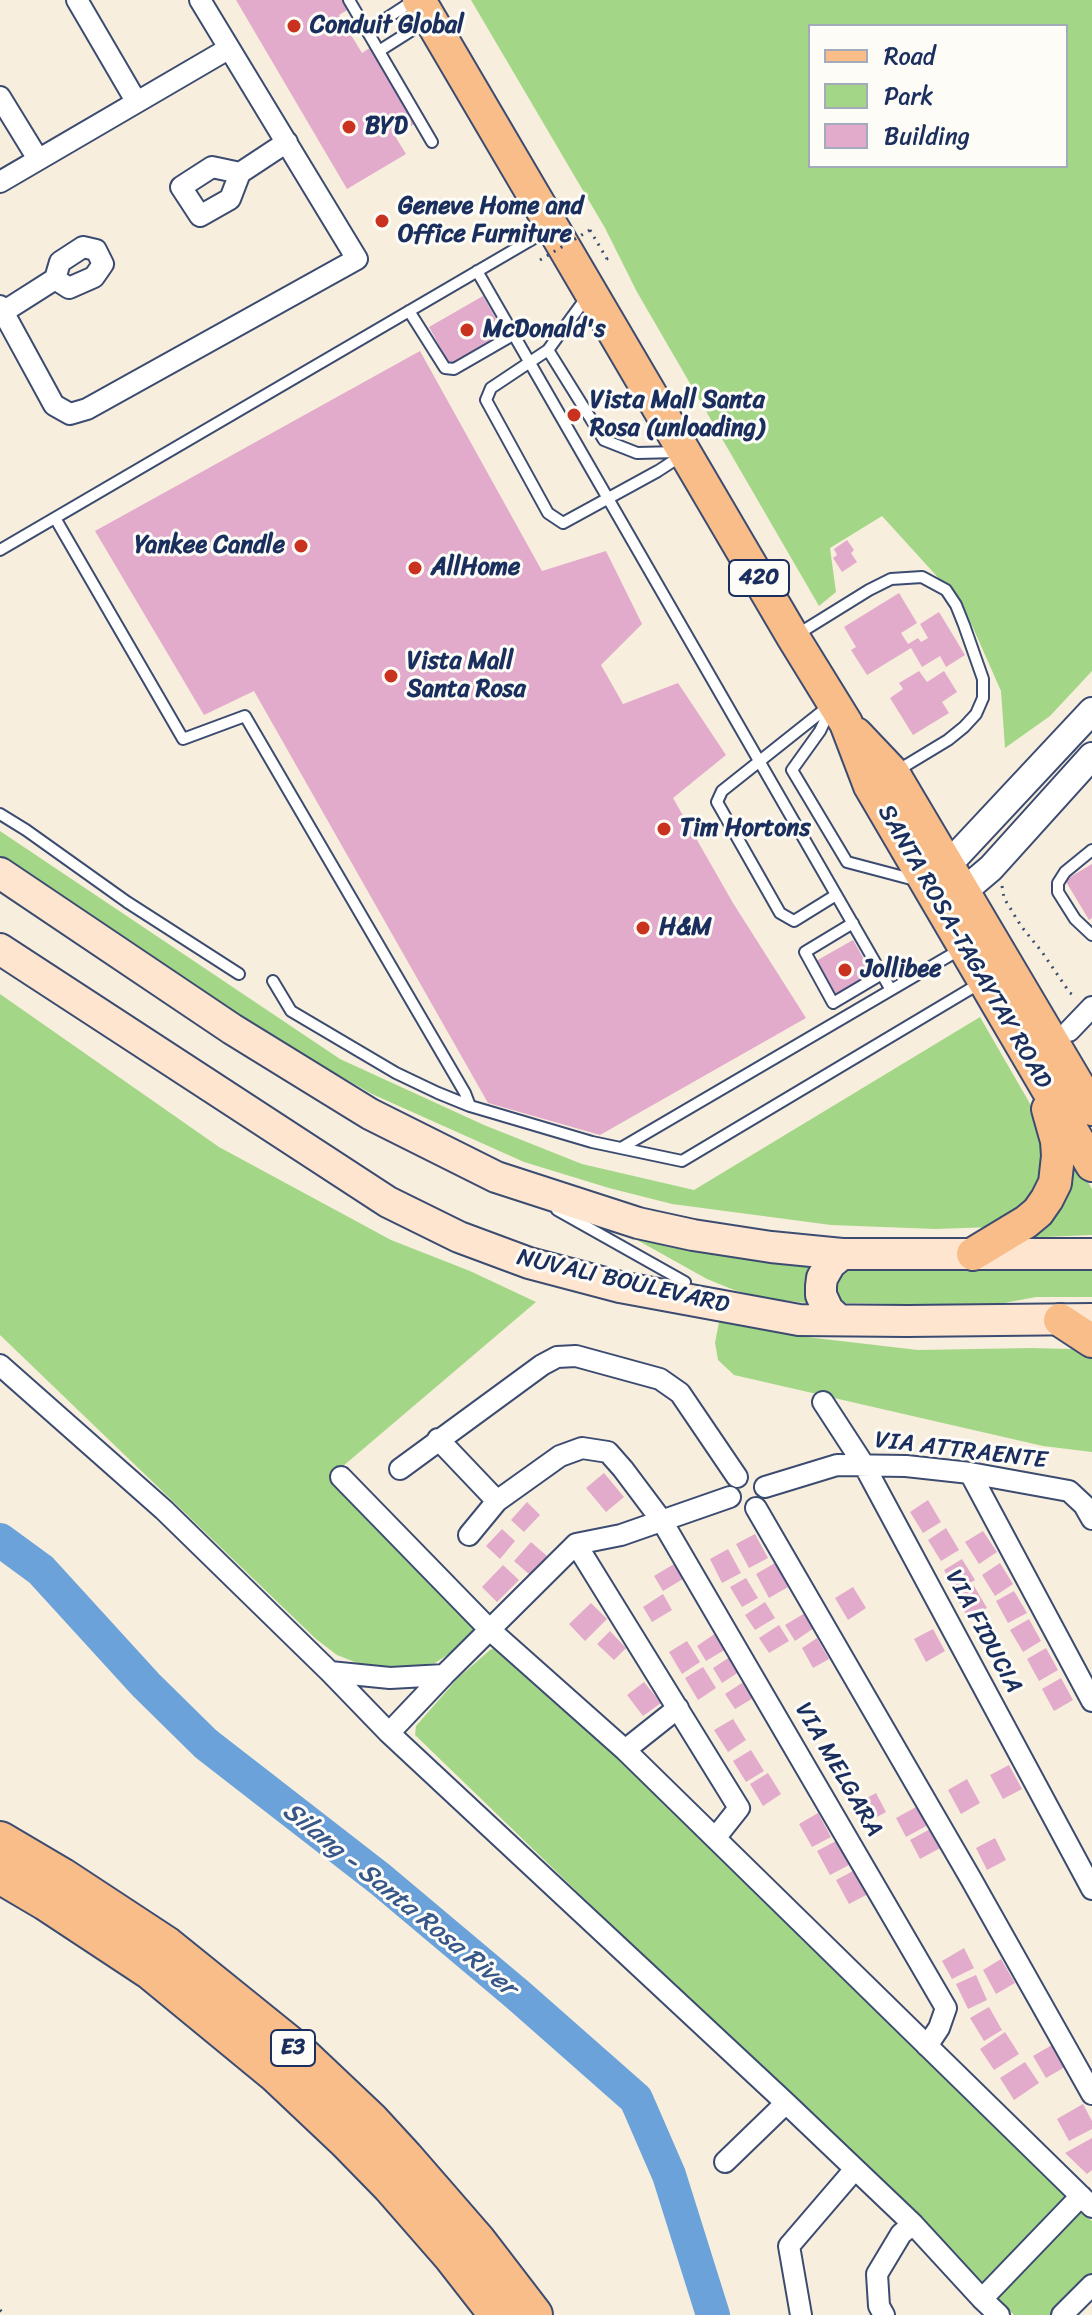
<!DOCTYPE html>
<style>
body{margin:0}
#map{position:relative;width:1092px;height:2315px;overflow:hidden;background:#f8eedd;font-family:Sriracha,sans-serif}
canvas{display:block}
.legend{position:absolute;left:808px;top:24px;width:260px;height:144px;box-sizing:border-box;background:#fdfcf7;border:2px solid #a3aaba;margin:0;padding:10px 14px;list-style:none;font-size:24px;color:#1b2f5e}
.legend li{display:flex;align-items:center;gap:16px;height:40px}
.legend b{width:40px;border:2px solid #a3aaba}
</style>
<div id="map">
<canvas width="1092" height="2315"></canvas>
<ul class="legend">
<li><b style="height:10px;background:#f9bd89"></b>Road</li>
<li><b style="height:22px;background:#a3d787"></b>Park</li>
<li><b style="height:22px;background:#e2abcb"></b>Building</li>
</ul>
</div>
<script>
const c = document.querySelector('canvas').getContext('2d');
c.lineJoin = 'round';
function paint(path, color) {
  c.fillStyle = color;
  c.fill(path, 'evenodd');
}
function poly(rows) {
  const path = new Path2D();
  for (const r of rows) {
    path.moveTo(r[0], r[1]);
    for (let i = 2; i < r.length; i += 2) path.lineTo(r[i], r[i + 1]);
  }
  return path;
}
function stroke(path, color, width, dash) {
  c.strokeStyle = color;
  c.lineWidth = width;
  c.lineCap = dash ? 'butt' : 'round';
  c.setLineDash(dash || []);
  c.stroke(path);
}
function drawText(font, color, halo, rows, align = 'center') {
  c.font = font + ' Sriracha,sans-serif';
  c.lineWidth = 6;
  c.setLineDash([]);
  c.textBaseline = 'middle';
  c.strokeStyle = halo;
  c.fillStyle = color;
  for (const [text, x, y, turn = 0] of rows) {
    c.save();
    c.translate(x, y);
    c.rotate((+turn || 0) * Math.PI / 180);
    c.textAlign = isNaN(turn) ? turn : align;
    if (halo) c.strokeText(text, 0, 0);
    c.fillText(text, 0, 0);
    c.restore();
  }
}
paint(poly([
 [471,0,1092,0,1092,671,1050,716,1005,748,1001,691,963,605,882,516,830,548,836,592,819,606,637,292,605,228],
 [810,26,1066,26,1066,166,810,166],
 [0,831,340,1059,484,1125,582,1164,694,1190,980,1017,1040,1121,1045,1189,993,1227,935,1229,831,1225,672,1204,609,1188,524,1162,372,1094,236,1017,0,857],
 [0,994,219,1147,391,1240,470,1271,536,1302,329,1478,469,1612,478,1626,473,1638,435,1663,375,1670,337,1655,316,1639,0,1335],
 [1067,1146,1092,1189,1092,1235,1018,1238],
 [612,1226,819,1262,814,1304,765,1298,734,1290,707,1279],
 [1092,1266,1092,1297,1036,1297,988,1306,844,1303,840,1301,832,1285,839,1267],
 [719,1322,798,1336,918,1350,1032,1348,1072,1349,1092,1352,1092,1452,1043,1446,734,1375,718,1360,715,1343],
 [503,1645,1063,2190,1065,2198,989,2283,981,2282,415,1735,416,1726,458,1678,490,1650],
 [1080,2212,1092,2221,1092,2274,1053,2315,1014,2315,999,2300,998,2291,1073,2214]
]), '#a3d787');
stroke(poly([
 [0,1540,41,1570,146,1685,206,1744,380,1879,518,1995,636,2099,669,2175,713,2315]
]), '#6ba2d9', 34);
paint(poly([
 [236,0,343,0,349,9,339,15,362,53,371,47,416,123,395,136,406,154,347,189],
 [483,296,504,333,450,365,429,327],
 [420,351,542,571,606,551,642,624,601,665,623,704,678,683,726,755,673,798,733,903,806,1018,600,1135,488,1103,254,691,204,715,95,531],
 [847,540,854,550,851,553,857,562,842,572,833,558,837,555,834,549],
 [899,593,917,623,901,633,908,644,918,638,921,642,928,638,920,624,939,612,965,655,946,667,940,656,922,667,911,648,867,675,851,650,856,647,844,627],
 [919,671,927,682,944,671,957,692,942,702,949,713,913,735,890,698,903,689,899,683],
 [1092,864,1092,918,1089,920,1065,880],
 [853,940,873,975,835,996,816,961],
 [604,1473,624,1497,606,1512,586,1488],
 [928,1500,941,1522,923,1533,910,1512],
 [527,1502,540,1515,524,1532,511,1520],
 [946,1528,959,1550,941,1561,928,1540],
 [502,1529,515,1541,500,1559,486,1546],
 [983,1531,997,1552,979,1564,965,1542],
 [755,1534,768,1558,749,1568,736,1544],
 [531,1542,547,1556,530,1575,514,1561],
 [728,1549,741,1573,722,1583,710,1559],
 [962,1559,975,1580,956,1591,944,1570],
 [775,1563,788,1587,769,1598,756,1574],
 [1000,1563,1013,1584,995,1596,982,1575],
 [674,1564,683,1579,663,1591,654,1576],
 [503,1565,519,1580,497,1602,482,1587],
 [746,1578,758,1598,742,1607,730,1587],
 [974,1586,987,1608,968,1618,956,1596],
 [853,1587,866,1608,848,1620,835,1598],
 [1014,1591,1027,1613,1008,1623,996,1601],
 [663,1594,672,1610,652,1622,643,1607],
 [765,1602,775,1618,755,1630,745,1615],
 [591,1603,607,1619,585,1641,569,1624],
 [805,1613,814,1628,795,1641,785,1625],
 [1029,1619,1041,1641,1023,1652,1010,1630],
 [779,1625,789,1641,769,1653,759,1638],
 [933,1629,945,1651,926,1662,914,1639],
 [610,1631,626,1648,614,1660,597,1644],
 [716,1633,726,1649,706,1661,697,1646],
 [817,1638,829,1659,813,1668,802,1648],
 [687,1641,700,1662,682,1674,669,1652],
 [1046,1648,1058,1670,1039,1681,1027,1659],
 [733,1655,742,1670,722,1683,713,1668],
 [703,1667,716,1688,698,1700,685,1678],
 [1061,1678,1073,1700,1054,1711,1042,1689],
 [745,1681,755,1697,735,1709,725,1694],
 [644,1682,661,1703,643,1716,627,1695],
 [733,1719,746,1740,728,1752,714,1730],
 [751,1750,764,1771,746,1782,733,1761],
 [1009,1765,1022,1789,1003,1799,990,1775],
 [768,1773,781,1794,763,1806,750,1784],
 [967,1779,980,1803,961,1814,948,1790],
 [876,1793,886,1812,864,1824,854,1805],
 [918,1806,928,1825,906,1837,896,1818],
 [818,1813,831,1837,812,1847,799,1824],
 [932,1828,942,1847,920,1859,910,1840],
 [995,1838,1006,1860,987,1870,976,1848],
 [836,1841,849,1865,830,1875,817,1851],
 [855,1870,868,1894,849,1904,836,1880],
 [964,1948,974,1968,952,1979,942,1961],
 [1001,1959,1015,1983,996,1994,983,1970],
 [976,1975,987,2000,968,2009,956,1984],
 [989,2007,1002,2030,984,2041,970,2018],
 [1005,2032,1019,2054,994,2070,980,2049],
 [1052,2045,1065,2067,1046,2078,1033,2056],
 [1025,2062,1039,2083,1014,2100,1000,2078],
 [1083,2104,1092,2121,1092,2129,1069,2141,1057,2119],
 [1092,2138,1092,2170,1087,2174,1065,2153]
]), '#e2abcb');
const service = poly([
 [349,0,432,142],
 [367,31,413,1],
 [379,51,428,20],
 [477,271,891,990],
 [586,298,548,350,491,388,486,400,548,513,563,523,658,471,681,456],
 [409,311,445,368,454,369,513,335],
 [548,350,604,440,637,453,678,452],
 [55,518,183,739,245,716,465,1093,470,1106],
 [0,550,548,230],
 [798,634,869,590,891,579,922,577,946,590,956,605,964,625,983,679,983,698,976,714,964,727,948,740,895,772],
 [829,706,722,791,717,802,780,913,794,921,836,895],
 [831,708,820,731,792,770,847,862,915,880],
 [0,814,26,830,127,902,239,974],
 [1092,850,1065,872,1058,883,1058,892,1075,919,1092,935],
 [853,923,805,952,833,1003,882,974],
 [273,981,291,1011,396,1073,438,1093,470,1106,592,1142,682,1161,982,982],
 [621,1148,961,949],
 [557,1210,685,1282]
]);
const minor = poly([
 [77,0,136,101],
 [0,97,38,159],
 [212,167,240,173,230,199,200,216,181,187,212,167],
 [240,173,287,142],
 [0,182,228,49],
 [83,247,96,250,103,264,94,277,69,288,55,279,60,262,83,247],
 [0,306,54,405,70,414,87,409,357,259,200,0],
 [3,312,55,279],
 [1069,1031,1092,1007],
 [0,1365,164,1510,330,1672,389,1733,786,2103,913,2224,982,2299,999,2315],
 [823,1402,864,1465,1092,1889],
 [438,1439,497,1501],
 [400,1469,542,1365,557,1357,576,1356,660,1379,680,1393,737,1477],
 [970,1473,1092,1701],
 [341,1477,490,1630,625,1750,1092,2207],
 [765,1487,837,1465,906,1466,970,1473,1069,1491,1084,1505,1092,1519],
 [756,1508,971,1879,1092,2094],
 [469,1535,497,1501,560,1456,582,1448,608,1452,623,1469,662,1521,946,2008,939,2028,927,2046],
 [576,1544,739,1808,716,1837],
 [330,1672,390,1678,444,1675],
 [389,1733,444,1675,576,1544,621,1535,730,1497],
 [625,1750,678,1708],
 [725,2162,786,2103],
 [982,2299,1081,2196],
 [801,2315,789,2246,855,2169],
 [884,2315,879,2306,877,2274,901,2234,913,2224],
 [1062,2315,1092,2285]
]);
const tertiary = poly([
 [947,866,1092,711],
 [951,902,991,868,1092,756]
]);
const secondary = poly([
 [0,873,232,1029,370,1114,496,1177,638,1223,693,1235,771,1247,842,1254,1092,1254],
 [0,949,388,1202,459,1237,529,1263,620,1287,799,1320,907,1321,1092,1319],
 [839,1320,828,1310,821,1295,821,1286,822,1278,830,1264,842,1254]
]);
const primary = poly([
 [419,0,793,637,846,723,870,786,1092,1165],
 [856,734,893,773,1092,1109],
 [973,1254,1026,1222,1038,1212,1047,1199,1055,1183,1058,1156,1057,1141,1048,1109],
 [1060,1320,1092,1341]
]);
const motorway = poly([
 [0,1841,61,1877,166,1946,296,2051,370,2121,404,2158,477,2242,533,2315],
 [0,1874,46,1901,152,1971,276,2073,348,2141,391,2185,453,2256,499,2315]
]);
stroke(service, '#3c4c71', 14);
stroke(minor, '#3c4c71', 24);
stroke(tertiary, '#3c4c71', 30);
stroke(secondary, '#3c4c71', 34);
stroke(primary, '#3c4c71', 36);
stroke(motorway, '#3c4c71', 42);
stroke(poly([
 [590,230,607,259,602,261],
 [1002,886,1004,898,1021,926,1042,952,1070,993,1077,997],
 [0,2310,5,2315]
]), '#3c4c71', 3, [2, 6]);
stroke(service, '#fff', 10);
stroke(minor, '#fff', 20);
stroke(tertiary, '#fff', 26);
stroke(secondary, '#fde5d0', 30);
stroke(primary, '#f9bd89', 32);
stroke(motorway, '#f9bd89', 38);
stroke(poly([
 [540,260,590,230]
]), '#3c4c71', 3, [2, 6]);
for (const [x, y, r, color] of [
 [294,26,8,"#c8321e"],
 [349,127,8,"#c8321e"],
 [382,221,8,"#c8321e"],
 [467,330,8,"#c8321e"],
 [574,415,8,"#c8321e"],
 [301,546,8,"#c8321e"],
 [415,568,8,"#c8321e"],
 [391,676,8,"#c8321e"],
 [664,829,8,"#c8321e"],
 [643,928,8,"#c8321e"],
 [845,970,8,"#c8321e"]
]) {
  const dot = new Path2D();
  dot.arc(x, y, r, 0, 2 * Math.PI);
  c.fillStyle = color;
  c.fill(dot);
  stroke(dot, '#fdfcf7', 3);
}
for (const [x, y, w] of [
 [759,578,60],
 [293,2048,44]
]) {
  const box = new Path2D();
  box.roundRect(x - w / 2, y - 18, w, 36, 6);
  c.fillStyle = '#fdfcf7';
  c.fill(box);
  stroke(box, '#1b2f5e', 2);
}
drawText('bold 22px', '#1b2f5e', null, [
 ["420",759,578],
 ["E3",293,2048]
]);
drawText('bold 24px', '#1b2f5e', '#fdfcf7', [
 ["Conduit Global",310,26],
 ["BYD",365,127],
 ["Geneve Home and",398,207],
 ["Office Furniture",398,235],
 ["McDonald's",483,330],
 ["Vista Mall Santa",590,401],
 ["Rosa (unloading)",590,429],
 ["Yankee Candle",285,546,"right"],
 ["AllHome",431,568],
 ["Vista Mall",407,662],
 ["Santa Rosa",407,690],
 ["Tim Hortons",680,829],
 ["H&M",659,928],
 ["Jollibee",861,970]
], 'left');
drawText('24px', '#1b2f5e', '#fdfcf7', [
 ["SANTA ROSA-TAGAYTAY ROAD",964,947,60],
 ["NUVALI BOULEVARD",623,1282,13],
 ["VIA ATTRAENTE",961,1451,7],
 ["VIA FIDUCIA",983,1632,62],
 ["VIA MELGARA",838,1770,60]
]);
drawText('italic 26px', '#375789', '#fdfcf7', [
 ["Silang - Santa Rosa River",399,1900,39]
]);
</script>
